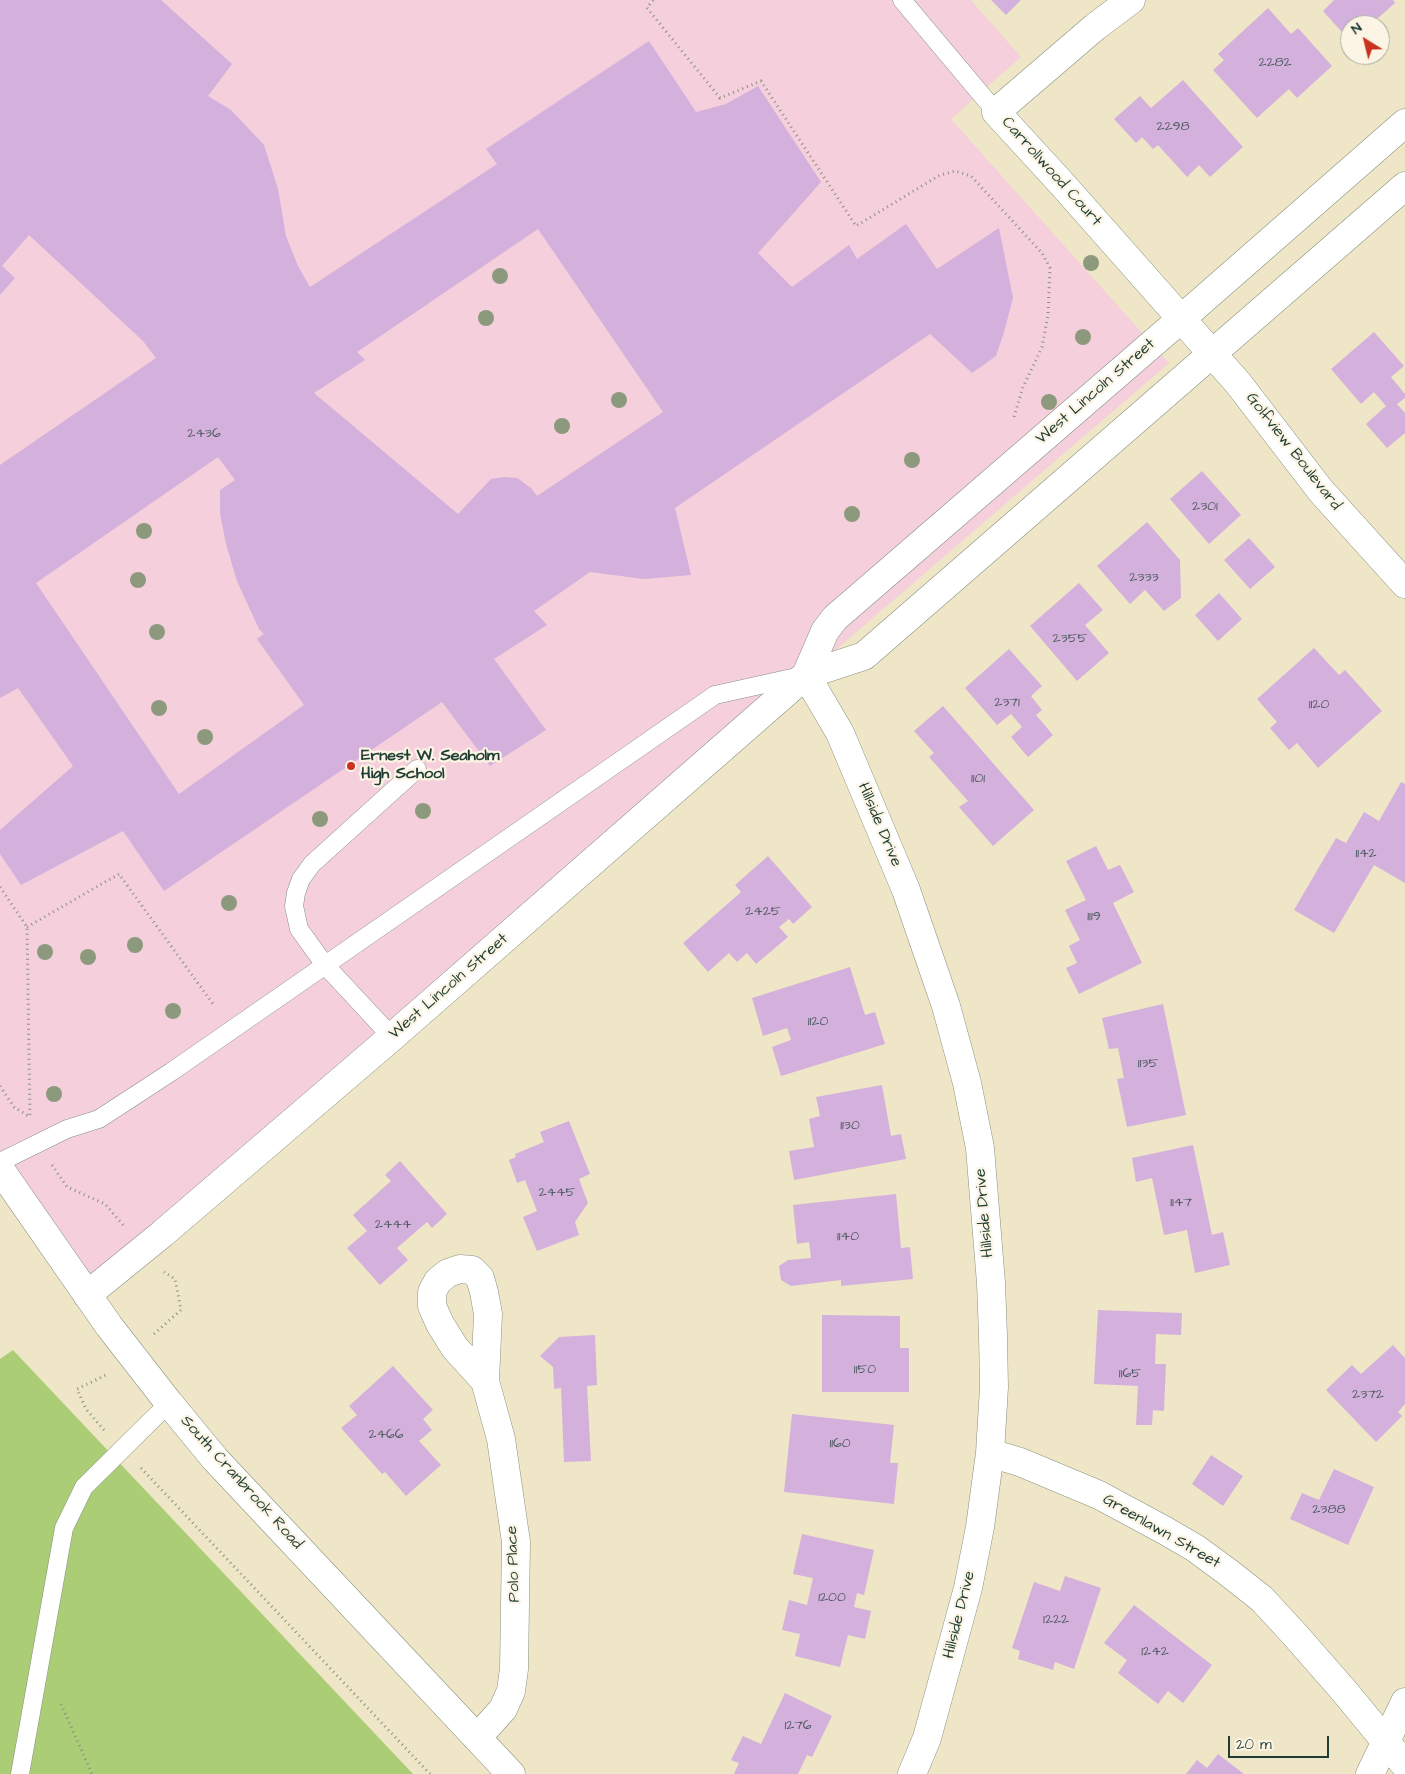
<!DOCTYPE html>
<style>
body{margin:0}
#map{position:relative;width:1405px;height:1774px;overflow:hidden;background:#efe6c7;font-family:"Architects Daughter",sans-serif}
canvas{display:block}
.north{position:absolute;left:1340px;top:15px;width:50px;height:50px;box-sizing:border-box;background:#fcf5e5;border:1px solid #a4ab9e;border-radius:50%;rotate:324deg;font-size:14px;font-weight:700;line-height:20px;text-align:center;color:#1f3d34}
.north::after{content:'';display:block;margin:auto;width:18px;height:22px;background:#c8321e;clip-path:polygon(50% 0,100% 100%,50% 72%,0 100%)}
.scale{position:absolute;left:1228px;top:1736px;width:101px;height:22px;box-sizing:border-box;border:2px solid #1f3d34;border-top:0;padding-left:6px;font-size:15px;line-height:18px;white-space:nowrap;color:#1f3d34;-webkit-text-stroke:4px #fcf5e5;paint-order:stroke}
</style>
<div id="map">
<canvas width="1405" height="1774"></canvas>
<div class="north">N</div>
<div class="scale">20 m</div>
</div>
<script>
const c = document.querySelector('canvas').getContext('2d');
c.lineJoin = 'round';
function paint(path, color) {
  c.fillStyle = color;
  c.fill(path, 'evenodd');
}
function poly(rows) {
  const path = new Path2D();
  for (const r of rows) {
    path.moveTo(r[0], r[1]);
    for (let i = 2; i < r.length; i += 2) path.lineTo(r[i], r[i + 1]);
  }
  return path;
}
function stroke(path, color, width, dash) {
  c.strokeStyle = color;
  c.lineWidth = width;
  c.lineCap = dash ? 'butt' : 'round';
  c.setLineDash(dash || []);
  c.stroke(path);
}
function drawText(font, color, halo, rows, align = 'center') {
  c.font = font + ' "Architects Daughter",sans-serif';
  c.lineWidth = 4.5;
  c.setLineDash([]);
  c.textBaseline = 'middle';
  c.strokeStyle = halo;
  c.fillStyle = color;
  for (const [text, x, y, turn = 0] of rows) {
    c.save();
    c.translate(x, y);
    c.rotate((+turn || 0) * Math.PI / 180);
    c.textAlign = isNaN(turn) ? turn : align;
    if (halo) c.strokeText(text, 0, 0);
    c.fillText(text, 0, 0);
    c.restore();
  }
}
paint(poly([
 [0,0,971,0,1021,57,951,119,1169,363,87,1294,0,1168]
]), '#f5cfdb');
paint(poly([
 [13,1350,413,1774,0,1774,0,1359]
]), '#aacd76');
paint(poly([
 [0,0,161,0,232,64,208,96,231,110,264,145,278,189,286,236,298,266,310,287,497,164,486,149,649,41,696,112,726,104,758,86,821,182,758,253,792,287,849,245,857,259,906,224,937,269,999,228,1013,298,1004,332,996,356,972,373,930,334,675,508,691,575,644,579,590,572,534,611,547,625,494,659,546,730,490,766,442,702,164,891,123,831,21,885,0,854,0,830,73,766,18,688,0,698,0,465,156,358,143,341,29,235,2,266,15,278,0,295],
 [538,229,663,412,537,496,531,488,517,478,504,477,491,479,458,514,314,393,365,360,357,352],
 [218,457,235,480,220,490,220,513,226,544,237,581,259,629,264,634,257,639,304,705,179,794,36,583],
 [991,0,1021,0,1006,15],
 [1334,0,1393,0,1395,3,1370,25,1350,25,1350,41,1323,11],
 [1268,8,1291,34,1298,28,1332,66,1297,98,1289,89,1257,118,1213,70,1224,60,1218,54],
 [1183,80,1243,147,1210,177,1199,165,1187,177,1158,145,1153,149,1142,137,1136,143,1114,119,1140,96,1151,108],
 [1374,332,1404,366,1391,377,1405,394,1405,398,1397,404,1405,413,1405,433,1387,448,1366,424,1386,406,1374,392,1361,404,1331,369],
 [1202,471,1241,515,1209,544,1170,499],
 [1147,522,1180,560,1181,598,1164,611,1145,590,1130,604,1097,566],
 [1249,538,1275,567,1250,589,1224,560],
 [1079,583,1103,610,1085,625,1109,653,1077,681,1030,626],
 [1219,593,1242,619,1218,641,1195,615],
 [1314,648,1339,675,1345,670,1382,711,1318,768,1297,743,1289,750,1270,728,1277,722,1257,699],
 [1009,649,1042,686,1031,696,1042,710,1036,715,1053,735,1028,757,1011,737,1022,727,1011,714,997,725,965,688],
 [943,706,1034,810,993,846,959,807,968,801,929,757,934,753,914,731],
 [1401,782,1405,784,1405,883,1374,865,1334,933,1294,910,1336,838,1346,843,1364,812,1379,821],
 [1096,846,1108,870,1120,865,1134,892,1113,903,1142,963,1079,994,1066,968,1077,963,1069,946,1080,940,1065,910,1086,900,1066,861],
 [768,856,812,907,793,924,789,919,779,927,788,937,756,964,747,953,737,962,729,953,708,972,683,943,741,892,735,885],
 [850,967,865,1015,875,1012,885,1044,781,1076,772,1047,791,1040,787,1028,763,1036,752,998],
 [1163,1004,1186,1115,1127,1127,1117,1079,1124,1078,1118,1048,1109,1049,1102,1018],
 [882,1085,891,1136,901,1134,906,1159,794,1180,789,1151,814,1147,809,1119,820,1116,816,1097],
 [569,1121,590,1174,579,1179,588,1203,575,1222,579,1235,537,1251,523,1217,537,1211,525,1180,517,1183,509,1160,516,1157,515,1154,544,1142,540,1132],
 [1193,1145,1212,1235,1223,1232,1230,1265,1195,1273,1187,1230,1164,1235,1152,1178,1136,1182,1132,1158],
 [400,1161,447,1214,432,1228,427,1222,397,1248,408,1260,380,1285,347,1248,367,1231,353,1215,391,1181,385,1175],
 [896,1194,901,1248,910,1247,913,1279,841,1286,841,1280,791,1286,781,1280,779,1266,788,1260,811,1258,809,1242,797,1244,793,1205],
 [1098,1310,1182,1313,1181,1335,1156,1334,1155,1364,1166,1364,1164,1411,1153,1410,1152,1425,1136,1425,1138,1386,1094,1384],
 [822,1315,900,1316,900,1348,909,1348,909,1392,822,1392],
 [595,1335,597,1385,587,1386,591,1461,564,1462,561,1388,554,1389,553,1367,540,1356,559,1337],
 [1393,1345,1405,1358,1405,1404,1398,1412,1402,1416,1376,1442,1326,1390,1352,1365,1361,1374],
 [393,1366,433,1410,423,1419,432,1430,419,1441,441,1465,406,1496,385,1472,382,1474,341,1428,357,1415,349,1406],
 [792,1414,894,1425,890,1463,898,1463,894,1504,784,1492],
 [1211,1455,1243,1476,1223,1506,1192,1484],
 [1334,1469,1374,1487,1348,1545,1290,1519,1302,1493,1319,1500],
 [802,1534,874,1550,864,1595,857,1593,854,1607,871,1611,865,1639,848,1635,840,1667,795,1656,800,1634,782,1630,789,1600,807,1605,813,1578,793,1574],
 [1065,1576,1101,1588,1074,1669,1055,1662,1053,1670,1018,1659,1020,1651,1012,1648,1034,1582,1060,1591],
 [1134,1605,1212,1665,1183,1703,1168,1691,1158,1704,1118,1673,1127,1660,1104,1643],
 [785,1693,832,1716,812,1757,807,1755,798,1774,734,1774,739,1763,731,1760,743,1736,761,1744],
 [1218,1754,1244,1774,1186,1774,1197,1760,1207,1768]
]), '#d4b0dc');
const lane = poly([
 [902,0,996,112],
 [392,1037,325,965,299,929,294,906,296,893,301,879,312,864,417,769],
 [0,1162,67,1129,99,1119,171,1072,715,695,801,676],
 [20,1774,64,1528,84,1487,169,1403]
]);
const street = poly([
 [1131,0,1095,27,996,112,1063,185,1238,383,1321,491,1405,584],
 [806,675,840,733,906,890,946,1006,967,1083,980,1148,991,1283,993,1336,994,1387,990,1453,980,1527,968,1588,927,1738,912,1774],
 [990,1453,1020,1462,1099,1495,1164,1530,1195,1548,1229,1573,1262,1599,1296,1636,1345,1692,1405,1765],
 [477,1738,503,1709,511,1691,514,1669,516,1542,501,1439,485,1381,488,1314,484,1292,480,1278,472,1270,460,1269,448,1273,438,1281,432,1292,432,1306,440,1324,455,1348,485,1381],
 [1370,1774,1405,1702]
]);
const secondary = poly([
 [806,675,825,631,835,618,1181,319,1405,123],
 [0,1169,109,1326,169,1403,215,1459,511,1774],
 [87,1295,162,1234,392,1037,806,675,864,656,1405,186]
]);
stroke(lane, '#87927e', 19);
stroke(street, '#87927e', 29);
stroke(secondary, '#87927e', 29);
stroke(poly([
 [653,0,647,8,720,98,761,81,856,226,940,175,955,171,971,176,1042,253,1050,268,1048,315,1042,347,1023,387,1014,417],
 [0,887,27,927,30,1117],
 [27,927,119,874,213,1004],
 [0,1086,14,1107,30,1117],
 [52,1165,67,1187,105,1204,124,1226],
 [154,1334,181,1310,175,1279,164,1272],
 [104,1430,86,1409,77,1389,108,1374],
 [141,1468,430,1774],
 [61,1704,92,1774]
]), '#87927e', 3, [1, 4]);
stroke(lane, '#fff', 18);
stroke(street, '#fff', 28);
stroke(secondary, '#fff', 28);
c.fillStyle = '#8c997d';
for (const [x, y] of [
 [1091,263],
 [500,276],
 [486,318],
 [1083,337],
 [619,400],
 [1049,402],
 [562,426],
 [912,460],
 [852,514],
 [144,531],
 [138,580],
 [157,632],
 [159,708],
 [205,737],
 [423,811],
 [320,819],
 [229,903],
 [135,945],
 [45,952],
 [88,957],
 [173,1011],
 [54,1094]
]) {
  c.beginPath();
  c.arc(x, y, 8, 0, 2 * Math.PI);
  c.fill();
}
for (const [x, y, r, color] of [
 [351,766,5,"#c8321e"]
]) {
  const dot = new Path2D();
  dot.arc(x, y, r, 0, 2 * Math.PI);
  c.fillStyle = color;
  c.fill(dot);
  stroke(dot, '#fcf5e5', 2);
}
drawText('14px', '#4c5a5e', null, [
 ["2282",1275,63],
 ["2298",1173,127],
 ["2436",204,434],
 ["2301",1205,507],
 ["2333",1144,578],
 ["2355",1070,639],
 ["2371",1007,703],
 ["1120",1319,705],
 ["1101",978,779],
 ["1142",1366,854],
 ["2425",763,912],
 ["1119",1094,917],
 ["1120",818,1022],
 ["1135",1148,1064],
 ["1130",850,1126],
 ["2445",557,1193],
 ["1147",1181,1203],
 ["2444",393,1225],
 ["1140",848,1237],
 ["1150",865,1370],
 ["1165",1130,1374],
 ["2372",1368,1395],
 ["2466",386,1435],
 ["1160",840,1444],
 ["2388",1329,1510],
 ["1200",832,1598],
 ["1222",1056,1620],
 ["1242",1155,1652],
 ["1276",798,1726]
]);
drawText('16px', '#1f3d34', '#fcf5e5', [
 ["Carrollwood Court",1051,172,48],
 ["West Lincoln Street",1096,392,-41],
 ["Golfview Boulevard",1293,452,52],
 ["Hillside Drive",879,825,67],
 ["West Lincoln Street",449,987,-41],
 ["Hillside Drive",985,1213,-95],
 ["South Cranbrook Road",241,1483,48],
 ["Greenlawn Street",1161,1532,30],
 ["Polo Place",514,1564,-92],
 ["Hillside Drive",960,1615,-76]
]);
drawText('bold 16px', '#1f3d34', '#fcf5e5', [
 ["Ernest W. Seaholm",361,757],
 ["High School",361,775]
], 'left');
</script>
